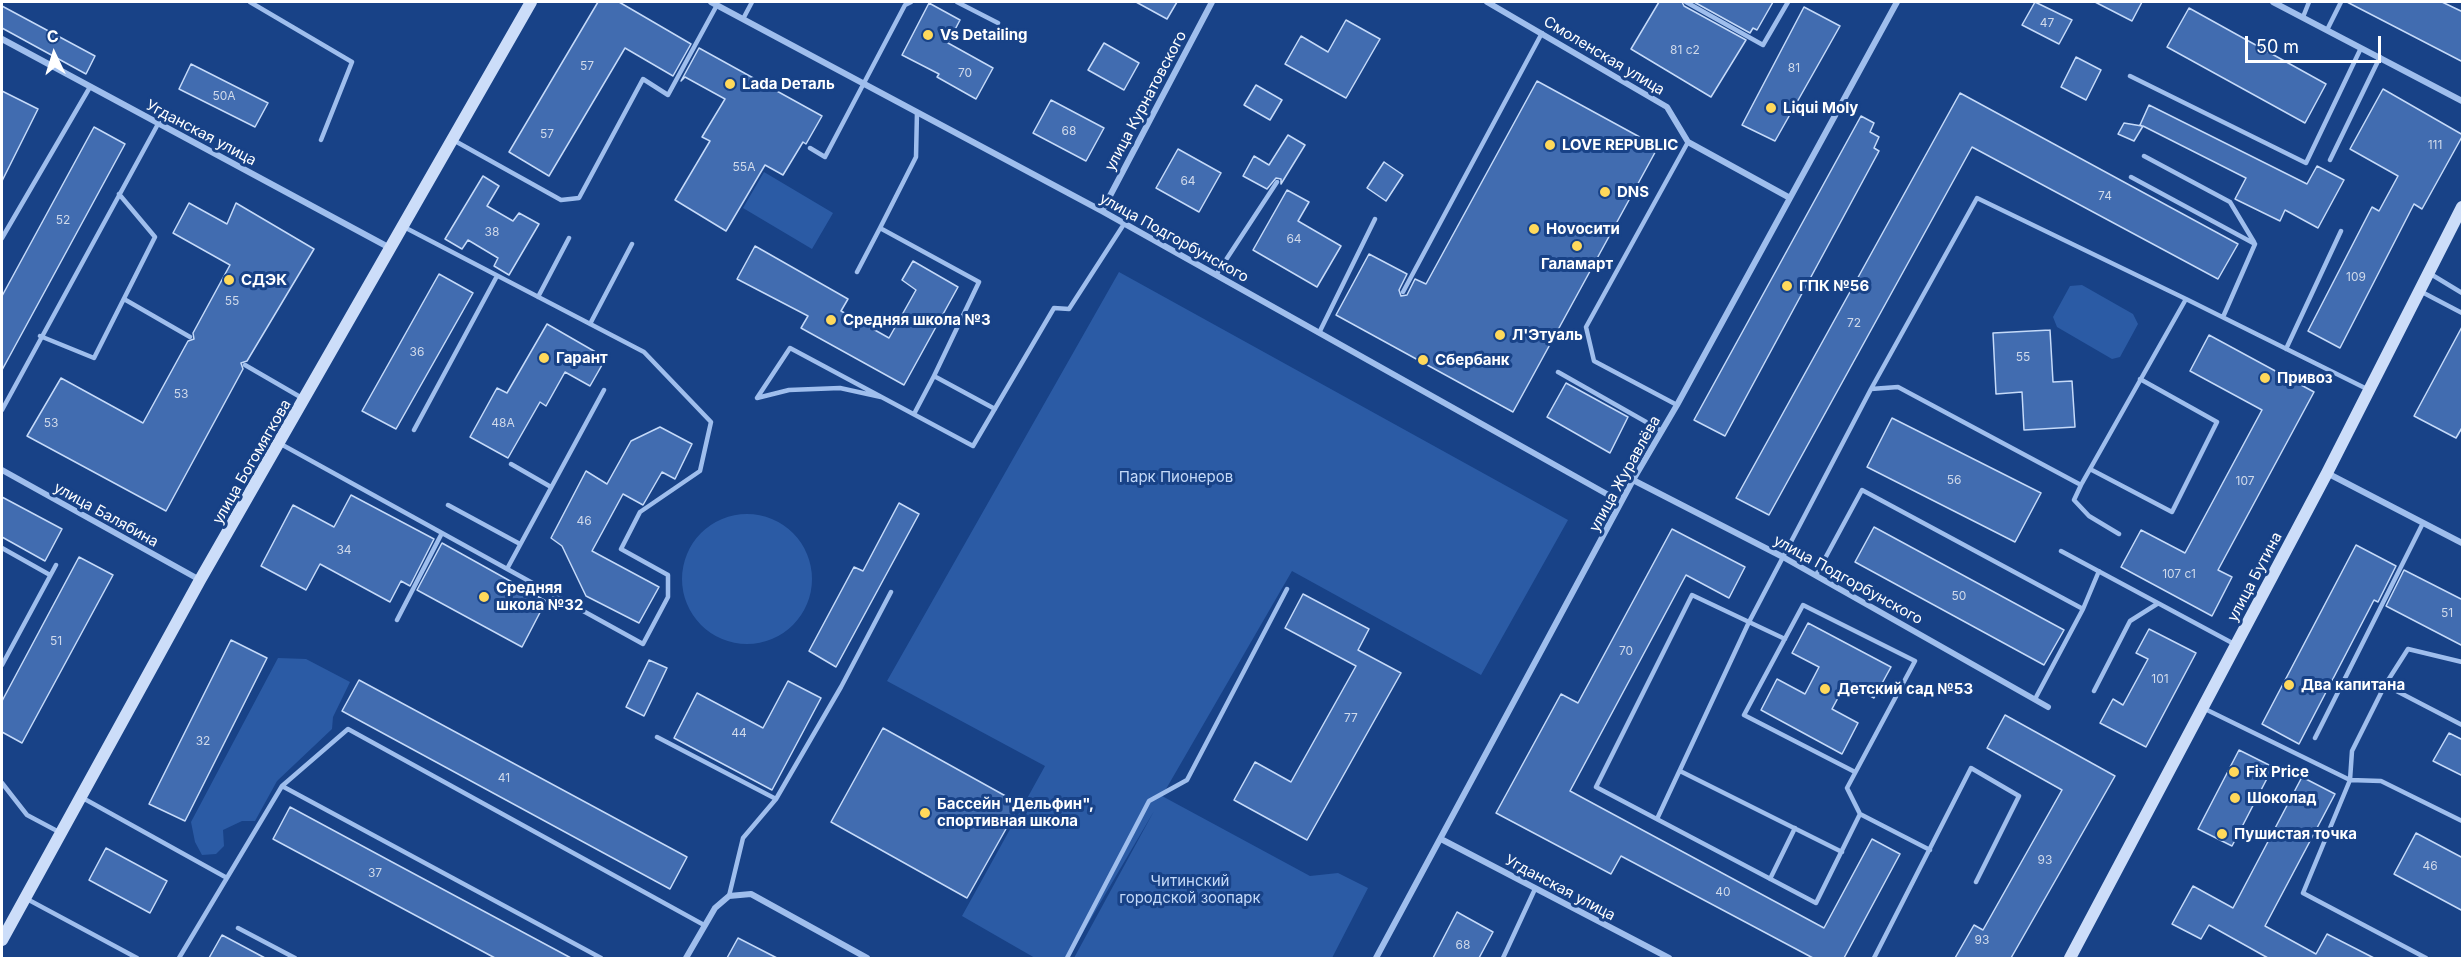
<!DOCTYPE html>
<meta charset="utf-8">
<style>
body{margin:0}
#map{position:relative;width:2464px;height:960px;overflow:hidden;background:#184287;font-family:Inter,sans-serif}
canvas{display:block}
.frame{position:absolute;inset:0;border:3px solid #fff;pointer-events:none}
.north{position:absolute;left:24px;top:24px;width:60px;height:60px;-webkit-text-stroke:4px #184287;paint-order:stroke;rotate:356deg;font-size:16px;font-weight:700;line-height:24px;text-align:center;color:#fff}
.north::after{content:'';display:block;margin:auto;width:21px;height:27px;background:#fff;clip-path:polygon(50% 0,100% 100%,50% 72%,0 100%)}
.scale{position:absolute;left:2245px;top:36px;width:136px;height:27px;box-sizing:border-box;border:3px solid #fff;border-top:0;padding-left:8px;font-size:18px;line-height:21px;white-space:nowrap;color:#fff;-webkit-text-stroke:4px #184287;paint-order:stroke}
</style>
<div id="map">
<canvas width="2464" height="960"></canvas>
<div class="frame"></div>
<div class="north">С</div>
<div class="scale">50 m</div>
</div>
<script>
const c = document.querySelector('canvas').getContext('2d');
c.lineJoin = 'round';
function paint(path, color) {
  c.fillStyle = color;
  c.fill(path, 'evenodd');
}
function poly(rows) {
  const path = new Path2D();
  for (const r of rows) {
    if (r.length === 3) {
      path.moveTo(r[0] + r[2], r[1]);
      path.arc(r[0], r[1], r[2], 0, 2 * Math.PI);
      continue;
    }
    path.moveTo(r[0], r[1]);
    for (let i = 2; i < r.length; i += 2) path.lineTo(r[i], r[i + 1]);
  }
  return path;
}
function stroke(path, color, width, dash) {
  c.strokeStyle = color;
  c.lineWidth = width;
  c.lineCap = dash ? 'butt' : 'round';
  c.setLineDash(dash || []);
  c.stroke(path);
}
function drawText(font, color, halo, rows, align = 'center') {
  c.font = font + ' Inter,sans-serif';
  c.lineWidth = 6;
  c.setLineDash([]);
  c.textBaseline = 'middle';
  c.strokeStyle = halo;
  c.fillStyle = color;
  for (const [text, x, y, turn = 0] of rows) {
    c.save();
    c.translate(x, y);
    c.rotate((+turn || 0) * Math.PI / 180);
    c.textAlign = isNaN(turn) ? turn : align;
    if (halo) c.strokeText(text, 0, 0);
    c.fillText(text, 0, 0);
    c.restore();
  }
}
paint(poly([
 [764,172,833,213,812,249,743,208],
 [1119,272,1568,520,1481,675,1292,571,1162,796,1310,876,1338,873,1368,888,1332,958,1074,958,1154,811,1068,958,1035,958,962,916,1045,766,887,681],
 [2082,285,2133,314,2138,324,2120,357,2112,359,2057,327,2053,317,2070,286],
 [747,579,65],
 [278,658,306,659,350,682,333,717,332,729,277,781,255,821,242,821,223,830,224,846,216,854,202,855,195,842,191,822]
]), '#2b5ba5');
const building = poly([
 [598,2,619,2,691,44,673,76,625,48,549,176,509,152,598,2],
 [1136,2,1177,2,1167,19,1136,2],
 [1659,2,1682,2,1684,6,1746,40,1711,97,1631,49,1659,2],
 [1694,2,1773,2,1757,30,1753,28,1750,33,1694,2],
 [2035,2,2072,20,2059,44,2022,25,2035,2],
 [2095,2,2142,2,2132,21,2095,2],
 [2347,2,2442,2,2463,12,2463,62,2347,2],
 [929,3,960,20,948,43,993,68,976,99,937,77,939,74,902,55,929,3],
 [2,6,95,56,86,74,2,28,2,6],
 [1804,7,1840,26,1775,141,1742,125,1804,7],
 [2189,8,2326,84,2305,123,2167,47,2189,8],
 [1346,20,1380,39,1346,98,1285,64,1301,36,1328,52,1346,20],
 [1104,43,1139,63,1124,90,1088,70,1104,43],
 [699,48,822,116,806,144,803,142,783,175,765,165,726,231,675,200,710,141,702,137,725,99,685,77,681,81,699,48],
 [2076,57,2101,70,2086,100,2061,87,2076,57],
 [191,64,268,103,255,127,179,89,191,64],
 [1537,81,1658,147,1513,412,1336,315,1369,254,1407,274,1399,290,1401,296,1407,295,1415,279,1426,284,1537,81],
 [1256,85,1282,100,1270,120,1244,105,1256,85],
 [2383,89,2463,135,2422,209,2414,204,2340,348,2308,331,2372,207,2379,211,2398,176,2350,149,2383,89],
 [2,91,38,109,2,181,2,91],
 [1960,93,2238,244,2218,279,1972,147,1769,515,1736,498,1960,93],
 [1051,100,1104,128,1086,161,1033,133,1051,100],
 [2149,105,2307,184,2317,166,2344,180,2318,228,2285,210,2280,221,2235,199,2246,178,2143,126,2134,141,2118,134,2124,123,2142,126,2140,125,2149,105],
 [1861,116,1874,123,1870,132,1879,137,1874,148,1879,151,1725,436,1694,420,1861,116],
 [94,127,125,144,2,370,2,296,94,127],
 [1288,135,1305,145,1281,184,1281,179,1276,178,1267,189,1243,176,1254,156,1269,165,1288,135],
 [1178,149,1221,173,1199,212,1156,188,1178,149],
 [1384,162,1403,175,1386,201,1367,188,1384,162],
 [483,176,499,186,487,206,513,221,519,213,539,224,509,275,494,266,498,258,468,240,462,249,445,239,483,176],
 [1287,190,1309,202,1298,221,1341,246,1317,287,1253,250,1287,190],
 [189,203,227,224,236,203,314,249,247,361,241,363,243,369,166,511,27,436,61,378,143,423,188,341,194,339,193,333,230,265,173,233,189,203],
 [755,246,848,299,841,311,889,338,916,290,902,280,913,261,958,287,904,385,801,328,808,316,737,279,755,246],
 [439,274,473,293,396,429,362,411,439,274],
 [547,324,606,358,590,386,565,372,546,406,540,402,508,458,470,437,497,388,507,393,547,324],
 [2463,325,2463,426,2456,438,2414,416,2463,325],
 [2050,330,2053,382,2072,381,2075,427,2024,430,2022,392,1996,394,1993,333,2050,330],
 [2209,335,2314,392,2218,570,2232,577,2212,616,2121,567,2141,530,2185,553,2262,410,2190,371,2209,335],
 [1566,383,1628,417,1610,453,1547,417,1566,383],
 [1892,418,2041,493,2015,542,1867,467,1892,418],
 [660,427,692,444,675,479,662,472,643,505,623,494,592,551,659,587,639,623,586,596,562,546,551,538,586,471,607,484,631,441,660,427],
 [351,495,434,539,410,586,401,581,390,602,320,564,306,590,261,566,293,505,334,527,351,495],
 [2,497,62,529,45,561,2,537,2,497],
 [899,503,919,514,836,667,809,651,854,567,863,571,899,503],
 [1874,527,2064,630,2044,665,1855,562,1874,527],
 [1672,529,1745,567,1729,598,1686,575,1570,791,1824,928,1872,839,1900,854,1844,958,1813,958,1621,856,1611,874,1496,813,1561,694,1578,703,1672,529],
 [442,543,546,601,522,647,417,590,442,543],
 [2356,545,2396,566,2378,602,2374,600,2299,744,2262,724,2356,545],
 [79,557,113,575,22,743,2,732,2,701,79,557],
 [2404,570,2463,600,2463,646,2386,606,2404,570],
 [1303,594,1369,629,1358,650,1401,673,1307,840,1234,800,1255,762,1291,782,1356,666,1285,628,1303,594],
 [1808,623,1891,667,1874,698,1846,683,1832,709,1858,723,1842,754,1761,710,1777,679,1805,694,1819,667,1792,653,1808,623],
 [2149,629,2196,653,2146,747,2100,723,2113,699,2123,705,2148,659,2136,653,2149,629],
 [231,640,267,658,185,821,149,804,231,640],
 [649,660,667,668,644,716,626,707,649,660],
 [359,680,687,857,670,889,342,711,359,680],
 [788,681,821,698,772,790,674,738,697,693,763,728,788,681],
 [2005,715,2115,776,2011,958,1955,958,1974,925,1983,930,2062,790,1987,748,2005,715],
 [883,728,1020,804,967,898,831,822,883,728],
 [2449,733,2463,740,2463,776,2433,761,2449,733],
 [2239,750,2273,767,2232,846,2198,829,2239,750],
 [2302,777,2335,794,2265,926,2316,954,2327,934,2374,958,2268,958,2209,925,2201,939,2172,924,2193,886,2233,908,2302,777],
 [290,807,392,862,571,958,495,958,273,839,290,807],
 [2416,833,2463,858,2463,911,2394,874,2416,833],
 [106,848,167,881,150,913,89,880,106,848],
 [1457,912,1493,932,1479,958,1433,958,1457,912],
 [222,935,265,958,209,958,222,935],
 [738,938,777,958,727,958,738,938]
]);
paint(building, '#416cb0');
stroke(building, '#c5daf9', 1.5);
stroke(poly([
 [250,2,352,62,321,140],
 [957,2,998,23],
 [1686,2,1763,45,1788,2],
 [2303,17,2309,2],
 [743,19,752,2],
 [2327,30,2341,2],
 [2130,76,2306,163,2361,48],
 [917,112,916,157,880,228,979,282,934,376],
 [455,141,561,200,579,198,643,79,668,95,717,5],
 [810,148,825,157,905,5,911,2],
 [2144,156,2230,202,2254,242],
 [2330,160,2380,57],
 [2131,177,2255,244,2223,317],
 [2,238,90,87],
 [857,272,880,228],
 [2429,273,2462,293],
 [1216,275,1277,182],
 [2420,291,2462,313],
 [1403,292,1542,33],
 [538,297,569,238],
 [124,299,190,337],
 [590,324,632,244],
 [1319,333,1375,219],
 [40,336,94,358,155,237,119,194],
 [2286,349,2341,231],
 [245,365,302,398],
 [1558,372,1662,431],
 [1871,389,1977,198,2186,299],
 [881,397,840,388,789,390,757,398,790,348,973,446,1054,308,1069,309,1124,224],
 [1677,405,1594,361,1586,327,1688,142],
 [2,410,158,124],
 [914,414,934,376,995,409],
 [414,430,497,276],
 [279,443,643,644,668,597,668,575,621,549,640,512,700,471,711,422,644,352,404,227],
 [511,464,551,487],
 [2090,469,2172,512,2217,422,2140,379],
 [2081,485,2074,500,2089,516,2119,534],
 [448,505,520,544],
 [2,548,50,575],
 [2061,551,2236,645],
 [507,569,604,390],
 [1816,575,1862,490,2083,609,2035,699],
 [2083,609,2099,571],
 [397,620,442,533],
 [2,665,56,565],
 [2385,685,2462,725],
 [2094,691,2130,621,2157,604],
 [2203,708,2350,780,2381,781,2462,821],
 [657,737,776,799,743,838,729,896],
 [2315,738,2423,523],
 [1680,771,1842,852],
 [1855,772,1744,715,1803,605,1915,661,1847,788,1860,814],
 [2,783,27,815,59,832],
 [282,786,601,958],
 [81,797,227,878],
 [776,799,841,687,891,592],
 [1657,819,1749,622,1785,639],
 [1930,850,1860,814,1816,903,1596,787,1692,595,1749,622,1871,389,1898,387,2081,485,2186,299,2369,390],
 [1770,879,1795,828],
 [27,899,137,958],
 [238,928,295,958],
 [179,958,282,786,348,729,704,925],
 [1067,958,1149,801,1187,780,1287,589],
 [1503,958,1535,889],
 [1874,958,1971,768,2019,796,1976,882],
 [2426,958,2303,893,2350,780,2352,751,2385,685,2408,649,2462,662]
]), '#9fbeed', 4.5);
stroke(poly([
 [711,2,1102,211,1621,502],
 [1487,2,1667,107,1688,142,1790,198],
 [2273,2,2462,101],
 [2,39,390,248],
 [1102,211,1212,2],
 [2,470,200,580],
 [2327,473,2462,543],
 [1633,480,1783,557,2048,707],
 [1441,839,1669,958],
 [686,958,715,908,729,896,751,894,867,958],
 [1376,958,1633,480,1677,405,1897,2]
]), '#9fbeed', 6);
stroke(poly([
 [2,940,200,580,531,2],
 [2070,958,2327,473,2462,207]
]), '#ccddf9', 12);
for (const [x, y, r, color] of [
 [928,35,6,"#ffd95b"],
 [730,84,6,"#ffd95b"],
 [1771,108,6,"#ffd95b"],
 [1550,145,6,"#ffd95b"],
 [1605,192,6,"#ffd95b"],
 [1534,229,6,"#ffd95b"],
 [1577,246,6,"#ffd95b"],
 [229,280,6,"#ffd95b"],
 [1787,286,6,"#ffd95b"],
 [831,320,6,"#ffd95b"],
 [1500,335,6,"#ffd95b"],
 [544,358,6,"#ffd95b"],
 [1423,360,6,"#ffd95b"],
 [2265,378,6,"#ffd95b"],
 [484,597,6,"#ffd95b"],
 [2289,685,6,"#ffd95b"],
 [1825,689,6,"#ffd95b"],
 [2234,772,6,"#ffd95b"],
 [2235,798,6,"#ffd95b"],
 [925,813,6,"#ffd95b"],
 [2222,834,6,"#ffd95b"]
]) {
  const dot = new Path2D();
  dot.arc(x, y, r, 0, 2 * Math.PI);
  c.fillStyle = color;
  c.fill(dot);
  stroke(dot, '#184287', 2);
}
drawText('12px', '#d0daeb', null, [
 ["47",2047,23],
 ["81 с2",1685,50],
 ["57",587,66],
 ["81",1794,68],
 ["70",965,73],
 ["50А",224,96],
 ["68",1069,131],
 ["57",547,134],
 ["111",2435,145],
 ["55А",744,167],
 ["64",1188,181],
 ["74",2105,196],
 ["52",63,220],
 ["38",492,232],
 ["64",1294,239],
 ["109",2356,277],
 ["55",232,301],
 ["72",1854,323],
 ["36",417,352],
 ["55",2023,357],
 ["53",181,394],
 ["53",51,423],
 ["48А",503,423],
 ["56",1954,480],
 ["107",2245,481],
 ["46",584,521],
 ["34",344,550],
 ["107 с1",2179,574],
 ["50",1959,596],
 ["51",2447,613],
 ["51",56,641],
 ["70",1626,651],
 ["101",2160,679],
 ["77",1351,718],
 ["44",739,733],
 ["32",203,741],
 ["41",504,778],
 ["93",2045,860],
 ["46",2430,866],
 ["37",375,873],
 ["40",1723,892],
 ["93",1982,940],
 ["68",1463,945]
]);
drawText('bold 15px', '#fff', '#184287', [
 ["Vs Detailing",940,35],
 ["Lada Dеталь",742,84],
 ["Liqui Moly",1783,108],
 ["LOVE REPUBLIC",1562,145],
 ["DNS",1617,192],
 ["Ноvосити",1546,229],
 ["Галамарт",1577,264,"center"],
 ["СДЭК",241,280],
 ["ГПК №56",1799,286],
 ["Средняя школа №3",843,320],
 ["Л'Этуаль",1512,335],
 ["Гарант",556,358],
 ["Сбербанк",1435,360],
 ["Привоз",2277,378],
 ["Средняя",496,588],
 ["школа №32",496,605],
 ["Два капитана",2301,685],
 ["Детский сад №53",1837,689],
 ["Fix Price",2246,772],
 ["Шоколад",2247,798],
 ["Бассейн \"Дельфин\",",937,804],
 ["спортивная школа",937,821],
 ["Пушистая точка",2234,834]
], 'left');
drawText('15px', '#fff', '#184287', [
 ["Смоленская улица",1604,56,31],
 ["улица Курнатовского",1146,101,-62],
 ["Угданская улица",201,133,28],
 ["улица Подгорбунского",1174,238,29],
 ["улица Богомягкова",252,462,-60],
 ["улица Журавлёва",1625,474,-61],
 ["улица Балябина",106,515,29],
 ["улица Бутина",2255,577,-62],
 ["улица Подгорбунского",1848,580,29],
 ["Угданская улица",1560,888,28]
]);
drawText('15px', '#c5daf9', '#184287', [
 ["Парк Пионеров",1176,477],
 ["Читинский",1190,881],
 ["городской зоопарк",1190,898]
]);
</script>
